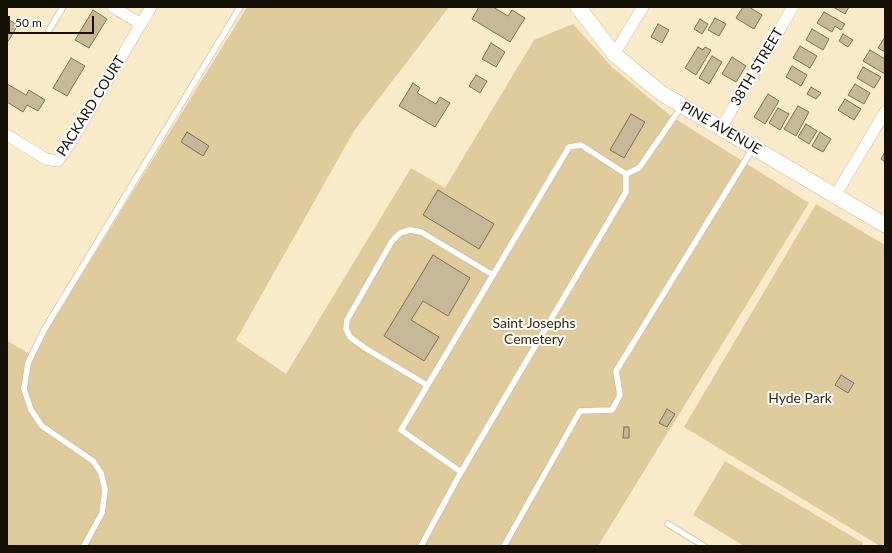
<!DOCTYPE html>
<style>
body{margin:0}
#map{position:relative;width:892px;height:553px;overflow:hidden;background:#f9eac9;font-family:Lato,sans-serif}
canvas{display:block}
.frame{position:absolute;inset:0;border:8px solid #161106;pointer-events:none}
.scale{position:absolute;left:8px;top:16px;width:86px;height:18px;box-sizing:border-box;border:2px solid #161106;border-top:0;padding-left:5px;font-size:12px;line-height:14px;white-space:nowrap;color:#161106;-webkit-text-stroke:3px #fff;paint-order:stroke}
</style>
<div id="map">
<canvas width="892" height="553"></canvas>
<div class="frame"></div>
<div class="scale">50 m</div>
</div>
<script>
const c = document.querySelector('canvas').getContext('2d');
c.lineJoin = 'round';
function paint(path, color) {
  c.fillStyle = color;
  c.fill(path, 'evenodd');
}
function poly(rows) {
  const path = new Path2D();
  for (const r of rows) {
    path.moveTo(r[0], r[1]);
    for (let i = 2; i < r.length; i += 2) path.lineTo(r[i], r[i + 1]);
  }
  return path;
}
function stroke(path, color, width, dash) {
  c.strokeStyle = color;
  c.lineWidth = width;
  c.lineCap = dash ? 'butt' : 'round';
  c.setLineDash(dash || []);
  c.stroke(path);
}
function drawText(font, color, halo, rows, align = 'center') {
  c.font = font + ' Lato,sans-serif';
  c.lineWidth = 4;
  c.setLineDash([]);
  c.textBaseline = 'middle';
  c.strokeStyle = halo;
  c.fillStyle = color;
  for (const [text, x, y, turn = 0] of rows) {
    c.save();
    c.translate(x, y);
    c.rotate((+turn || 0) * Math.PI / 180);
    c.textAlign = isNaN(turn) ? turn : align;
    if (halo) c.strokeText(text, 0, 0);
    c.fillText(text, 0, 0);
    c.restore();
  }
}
paint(poly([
 [247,7,449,7,354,131,236,340,286,374,411,168,445,188,534,40,573,24,613,68,671,116,809,203,598,546,7,546,7,341,32,355],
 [816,204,885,245,885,546,880,546,684,427],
 [725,461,863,543,862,546,744,546,693,515]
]), '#e0cb9d');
const building = poly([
 [479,7,493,7,508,16,512,10,525,18,510,42,472,19,479,7],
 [743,7,749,7,762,15,754,29,736,18,743,7],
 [833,7,849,7,845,14,833,7],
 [93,10,107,19,89,48,75,40,93,10],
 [824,12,845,24,841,30,835,26,832,32,817,23,824,12],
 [715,18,726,24,719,36,708,30,715,18],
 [7,19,18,25,7,43,7,19],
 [700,19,708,24,702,34,694,29,700,19],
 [658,24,669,30,662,43,651,37,658,24],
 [812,29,829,39,823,50,806,40,812,29],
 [843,34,853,40,848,47,839,41,843,34],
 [885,37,885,52,878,48,885,37],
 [491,43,505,52,496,67,482,59,491,43],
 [800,46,817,56,810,68,793,58,800,46],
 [698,47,703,50,705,47,711,50,696,75,685,68,698,47],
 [870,50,885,59,885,74,863,61,870,50],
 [712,56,722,62,709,84,699,78,712,56],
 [732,57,746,66,736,82,722,74,732,57],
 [71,58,85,66,67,96,53,88,71,58],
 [792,66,807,75,801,86,786,77,792,66],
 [863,67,881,77,874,88,857,78,863,67],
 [476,75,487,81,480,93,469,86,476,75],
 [413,83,420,88,417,93,436,104,440,97,450,103,435,127,399,106,413,83],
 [7,84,26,95,29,90,45,100,38,111,27,105,23,112,7,102,7,84],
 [855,84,870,93,864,104,848,95,855,84],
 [811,87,821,93,816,99,807,94,811,87],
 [768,94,779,101,765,124,754,117,768,94],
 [845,99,861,109,854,120,838,110,845,99],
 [798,106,809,112,796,136,784,129,798,106],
 [778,108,789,114,780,130,769,123,778,108],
 [631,114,645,122,624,158,610,150,631,114],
 [806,124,817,131,809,144,798,137,806,124],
 [187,132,209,146,203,156,181,142,187,132],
 [820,132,831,139,823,152,812,146,820,132],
 [885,152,885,162,881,159,885,152],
 [438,190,494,224,479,249,423,215,438,190],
 [433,255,470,278,448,316,423,301,411,320,439,337,424,361,384,336,433,255],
 [841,375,854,383,848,393,835,385,841,375],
 [667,409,675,414,667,427,659,423,667,409],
 [624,427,629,427,629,438,623,438,624,427]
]);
paint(building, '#c7b899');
stroke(building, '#7f7154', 1);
const lane = poly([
 [49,30,63,7],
 [626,174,626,192,461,472,401,430,569,147,581,145,626,174,639,168,682,106],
 [427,385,365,348,350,337,346,329,347,320,392,241,400,233,410,230,421,232,493,275],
 [668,524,704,546],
 [84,546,102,513,105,490,101,473,93,461,42,426,31,410,24,389,28,363,44,330,240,7],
 [421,546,461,472],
 [504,546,580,411,612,410,620,395,616,371,753,148]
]);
const street = poly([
 [113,7,141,24],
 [614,54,643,7],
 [721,128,793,7],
 [7,135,46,159,58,161,71,142,151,7],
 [835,196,885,112]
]);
const secondary = poly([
 [578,7,614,54,661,93,885,225]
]);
stroke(lane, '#cebfa0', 7);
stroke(street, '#cebfa0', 12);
stroke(secondary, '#cebfa0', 16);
stroke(lane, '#fff', 5.5);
stroke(street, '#fff', 11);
stroke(secondary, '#fff', 15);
drawText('14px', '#161106', '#fff', [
 ["38TH STREET",757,67,-59],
 ["PACKARD COURT",91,106,-58],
 ["PINE AVENUE",721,128,30]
]);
drawText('14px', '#362a0e', '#fff', [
 ["Saint Josephs",534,323],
 ["Cemetery",534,339],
 ["Hyde Park",800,398]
]);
</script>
